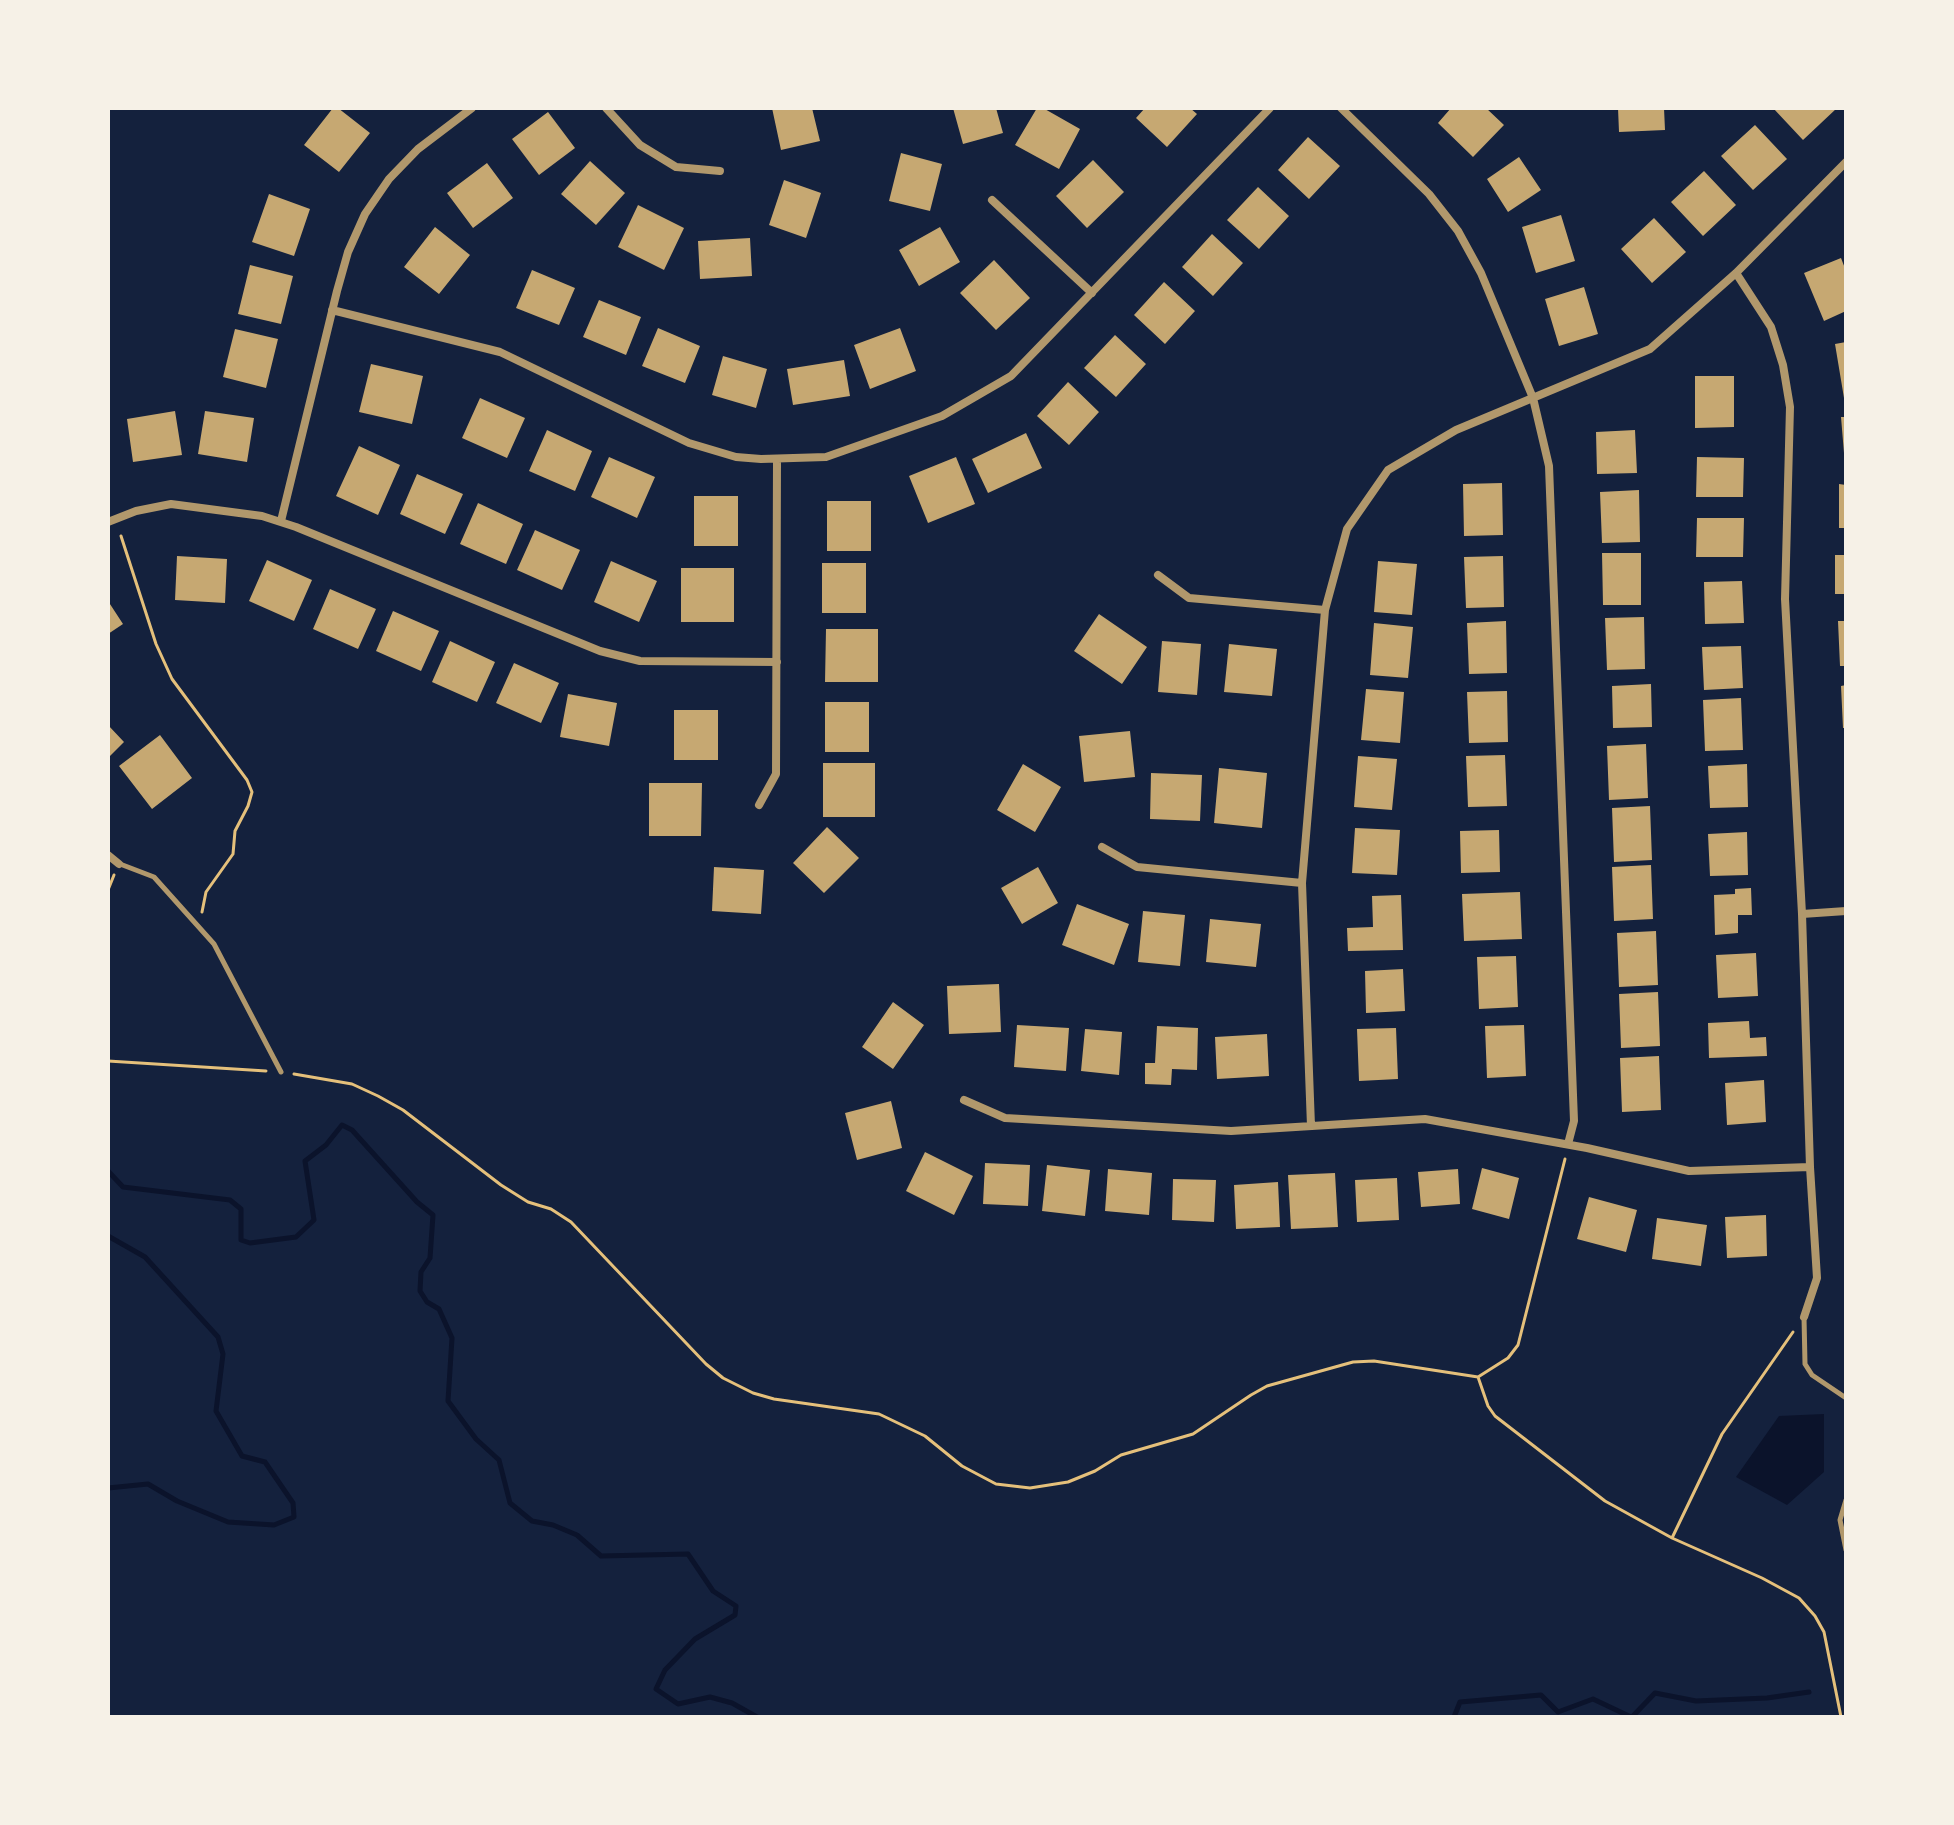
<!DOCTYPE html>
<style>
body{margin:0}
#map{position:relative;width:1954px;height:1825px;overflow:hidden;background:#14213d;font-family:"Libre Baskerville",serif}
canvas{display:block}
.frame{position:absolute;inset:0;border:110px solid #f6f1e7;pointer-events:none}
</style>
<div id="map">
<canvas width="1954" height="1825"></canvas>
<div class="frame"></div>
</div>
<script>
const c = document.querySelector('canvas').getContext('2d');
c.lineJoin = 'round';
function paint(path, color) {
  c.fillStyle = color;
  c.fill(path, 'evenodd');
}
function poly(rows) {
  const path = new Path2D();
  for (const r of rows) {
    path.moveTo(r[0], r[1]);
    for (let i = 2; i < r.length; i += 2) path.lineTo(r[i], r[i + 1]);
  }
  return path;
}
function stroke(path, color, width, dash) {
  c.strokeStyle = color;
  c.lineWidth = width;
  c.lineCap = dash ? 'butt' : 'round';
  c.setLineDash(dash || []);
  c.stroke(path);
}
paint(poly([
 [1824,1414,1824,1472,1787,1505,1736,1477,1779,1416]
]), '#0b132b');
stroke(poly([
 [108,1171,123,1187,230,1200,241,1209,241,1240,250,1243,296,1237,314,1220,305,1161,326,1145,342,1125,352,1130,417,1202,433,1215,430,1258,421,1272,420,1291,427,1302,439,1309,452,1338,448,1401,476,1439,499,1460,510,1503,532,1521,553,1525,577,1535,601,1556,688,1554,713,1591,736,1606,735,1615,695,1639,665,1670,656,1689,678,1704,710,1697,732,1703,757,1717],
 [108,1236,145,1257,218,1337,223,1354,216,1411,242,1456,265,1462,293,1503,294,1517,274,1525,228,1522,177,1501,148,1484,108,1488],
 [1454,1717,1460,1702,1541,1695,1558,1712,1593,1699,1631,1717],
 [1632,1717,1655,1693,1696,1701,1767,1698,1809,1692]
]), '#0b132b', 5);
paint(poly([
 [333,108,338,108,370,133,339,172,304,145],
 [772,108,812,108,820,141,781,150],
 [953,108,996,108,1003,133,963,144],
 [1037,108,1043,108,1080,129,1059,169,1015,145],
 [1145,108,1190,108,1197,114,1167,147,1136,118],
 [1451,108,1486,108,1504,125,1473,157,1438,123],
 [1618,108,1664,108,1665,130,1619,132],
 [1773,108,1837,108,1803,140],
 [548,112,575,148,539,175,512,139],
 [1755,125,1787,159,1753,190,1721,156],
 [1308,137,1340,166,1309,199,1278,170],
 [901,153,942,164,930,211,889,201],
 [1519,157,1541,190,1508,212,1487,179],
 [1093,160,1124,192,1087,228,1056,196],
 [590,161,625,193,596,225,561,194],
 [487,163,513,198,473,228,447,193],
 [1704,171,1736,205,1703,236,1671,202],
 [784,180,821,193,806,238,769,225],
 [1258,187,1289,216,1259,249,1227,220],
 [269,194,310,209,294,256,252,242],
 [638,205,684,228,664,270,618,247],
 [1561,215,1575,261,1536,273,1522,227],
 [1654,218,1686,252,1652,283,1621,249],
 [435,227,470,255,439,294,404,267],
 [940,227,960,262,919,286,899,250],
 [1212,234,1243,263,1213,296,1182,267],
 [750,238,752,276,700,279,698,241],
 [1841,258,1846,271,1846,311,1824,321,1804,273],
 [994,260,1030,298,996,330,960,293],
 [250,265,293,276,281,324,238,314],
 [532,270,575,288,559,325,516,308],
 [1164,282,1195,311,1165,344,1134,315],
 [1584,287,1598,334,1559,346,1545,299],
 [599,300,641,317,626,355,583,337],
 [658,328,700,346,685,383,642,366],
 [900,328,916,371,870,389,854,345],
 [235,329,278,339,266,388,223,377],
 [1115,335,1146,364,1116,397,1084,368],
 [1846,342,1846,398,1844,398,1835,344],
 [723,356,767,369,756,408,712,395],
 [844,360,850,396,793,405,787,369],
 [371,364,423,376,412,424,359,412],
 [1695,376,1734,376,1734,427,1695,428],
 [1068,382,1099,412,1069,445,1037,416],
 [480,398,525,418,507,458,462,438],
 [175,411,182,455,133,462,127,419],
 [205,411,254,418,247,462,198,454],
 [1841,417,1846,417,1846,453,1844,453],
 [547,430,592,451,575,491,529,471],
 [1635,430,1637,473,1597,474,1596,432],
 [1026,433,1042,468,988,493,972,459],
 [359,446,400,465,378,515,336,496],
 [609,457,655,477,637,518,591,497],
 [956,457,975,504,928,523,909,476],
 [1697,457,1744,458,1743,497,1696,497],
 [417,474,463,494,445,534,400,514],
 [1502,483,1503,535,1464,536,1463,484],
 [1839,484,1846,485,1846,528,1839,528],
 [1639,490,1640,542,1602,543,1600,492],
 [694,496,738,496,738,546,694,546],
 [827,501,871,501,871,551,827,551],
 [478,503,523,524,506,564,460,544],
 [1697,518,1744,518,1743,557,1696,557],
 [535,530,580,550,562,590,517,570],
 [1602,553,1641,553,1641,605,1603,605],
 [1835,555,1846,555,1846,594,1835,594],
 [177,556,227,559,225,603,175,600],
 [1503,556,1504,607,1466,608,1464,557],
 [267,560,312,580,294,621,249,601],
 [611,561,657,581,639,622,594,602],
 [1378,561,1417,564,1412,615,1374,612],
 [822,563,866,563,866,613,822,613],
 [681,568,734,568,734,622,681,622],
 [1742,581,1744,623,1705,624,1704,582],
 [330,589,376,609,358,649,313,629],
 [108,601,123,624,108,634],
 [393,611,439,631,421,671,376,651],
 [1099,614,1147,647,1122,684,1074,651],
 [1644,617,1645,669,1607,670,1605,618],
 [1506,621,1507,673,1469,674,1467,623],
 [1838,621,1846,621,1846,666,1840,666],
 [1374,623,1413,627,1408,678,1370,675],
 [826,629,878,629,878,682,825,682],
 [450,641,495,662,477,702,432,682],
 [1162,641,1201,644,1197,695,1158,692],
 [1229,644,1277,649,1272,696,1224,692],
 [1741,646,1743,688,1704,690,1702,647],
 [514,663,559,683,541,723,496,703],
 [1651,684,1652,727,1613,728,1612,686],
 [1846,685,1846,728,1843,728,1841,686],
 [1366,689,1404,692,1400,743,1361,740],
 [1507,691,1508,742,1469,743,1467,692],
 [568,694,617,703,609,746,560,737],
 [1741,698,1743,750,1705,751,1703,700],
 [825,702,869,702,869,752,825,752],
 [674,710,718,710,718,760,674,760],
 [108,725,124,742,108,758],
 [1130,731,1135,777,1084,782,1079,736],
 [160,735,192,778,152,809,119,766],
 [1646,744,1648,798,1609,800,1607,746],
 [1505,755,1507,806,1468,807,1466,756],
 [1358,756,1397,759,1392,810,1354,807],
 [823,763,875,763,875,817,823,817],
 [1023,764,1061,787,1035,832,997,810],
 [1747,764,1748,807,1710,808,1708,766],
 [1219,768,1267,773,1262,828,1214,823],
 [1151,773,1202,775,1200,821,1150,819],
 [649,783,702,783,701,836,649,836],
 [1650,806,1652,860,1614,862,1612,808],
 [827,827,859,858,824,893,793,863],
 [1355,828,1400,830,1397,875,1352,873],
 [1499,830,1500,872,1461,873,1460,831],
 [1747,832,1748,875,1710,876,1708,834],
 [1651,865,1653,919,1614,921,1612,867],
 [714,867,764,870,761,914,712,911],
 [1038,867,1058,903,1022,924,1001,888],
 [1751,888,1752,915,1738,915,1738,933,1715,935,1714,895,1735,894,1735,889],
 [1520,892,1522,939,1464,941,1462,894],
 [1401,895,1403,950,1348,951,1347,928,1373,927,1372,896],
 [1077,904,1129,924,1114,965,1062,945],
 [1143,911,1185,915,1180,966,1138,962],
 [1210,919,1261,924,1256,967,1206,962],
 [1656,931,1658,985,1619,987,1617,933],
 [1756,953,1758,996,1718,998,1716,955],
 [1516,956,1518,1007,1479,1009,1477,957],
 [1403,969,1405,1011,1366,1013,1365,971],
 [999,984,1001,1032,949,1034,947,986],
 [1658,992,1660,1046,1621,1048,1619,994],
 [893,1002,924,1025,893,1069,862,1047],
 [1749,1021,1750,1038,1766,1037,1767,1056,1709,1058,1708,1023],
 [1017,1025,1069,1028,1066,1071,1014,1067],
 [1524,1025,1526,1076,1487,1078,1485,1026],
 [1157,1026,1198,1028,1197,1070,1172,1069,1171,1085,1145,1084,1145,1063,1155,1063],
 [1396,1028,1398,1079,1359,1081,1357,1029],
 [1085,1029,1122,1032,1119,1075,1081,1071],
 [1267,1034,1269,1076,1217,1079,1215,1037],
 [1659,1056,1661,1110,1622,1112,1620,1058],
 [1764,1080,1766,1122,1727,1125,1725,1083],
 [891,1101,902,1148,857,1160,845,1113],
 [925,1152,973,1176,954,1215,906,1191],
 [985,1163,1030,1165,1028,1206,983,1204],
 [1047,1165,1090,1170,1085,1216,1042,1211],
 [1482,1168,1519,1178,1509,1219,1472,1209],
 [1108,1169,1152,1173,1149,1215,1105,1211],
 [1458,1169,1460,1204,1421,1207,1418,1172],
 [1335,1173,1338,1227,1291,1229,1288,1175],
 [1397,1178,1399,1220,1357,1222,1355,1180],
 [1173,1179,1216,1180,1214,1222,1172,1220],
 [1278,1182,1280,1227,1236,1229,1234,1185],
 [1589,1197,1637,1210,1626,1252,1577,1239],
 [1766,1215,1767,1256,1727,1258,1725,1217],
 [1657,1218,1707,1225,1701,1266,1652,1259]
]), '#c6a872');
stroke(poly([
 [121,536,156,644,172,679,247,780,252,792,248,806,235,831,233,854,206,892,202,912],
 [108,890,114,875],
 [108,1061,266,1071],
 [294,1074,352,1084,378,1096,403,1110,501,1185,528,1202,551,1209,571,1222,706,1364,723,1378,753,1393,774,1399,879,1414,925,1436,962,1466,996,1484,1030,1488,1068,1482,1095,1471,1121,1455,1193,1434,1251,1395,1267,1386,1353,1362,1374,1361,1478,1377,1488,1406,1495,1416,1605,1501,1672,1538,1762,1578,1799,1598,1815,1616,1824,1632,1841,1717],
 [1478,1377,1508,1358,1518,1345,1565,1159],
 [1672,1538,1722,1434,1793,1332]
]), '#e5c07b', 3);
stroke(poly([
 [120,864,154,877,214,944,281,1072],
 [1804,1317,1805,1364,1812,1375,1846,1398],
 [1846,1500,1840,1520,1846,1550]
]), '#b1986c', 5);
stroke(poly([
 [606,108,640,145,676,167,720,171],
 [1341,108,1429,194,1458,231,1481,273,1533,398,1549,466,1574,1121,1568,1144],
 [992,200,1092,293],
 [1736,273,1771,327,1783,365,1790,407,1785,599,1802,914,1810,1167,1817,1278,1804,1317],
 [332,310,500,352,689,443,736,457,761,459,826,457,942,416,1011,376,1270,108],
 [281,521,337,291,348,252,365,214,389,179,418,149,472,108],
 [108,522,136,511,171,504,262,516,296,527,600,651,640,661,777,662],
 [1158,575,1189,598,1325,610],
 [759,805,776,774,777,460],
 [1102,847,1137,867,1302,883],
 [108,855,119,864],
 [1802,914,1846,911],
 [964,1100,1005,1118,1231,1131,1425,1119,1587,1148,1689,1171,1810,1167],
 [1311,1126,1302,883,1325,610,1347,529,1388,470,1456,430,1650,349,1736,273,1846,162]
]), '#b1986c', 8);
</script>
